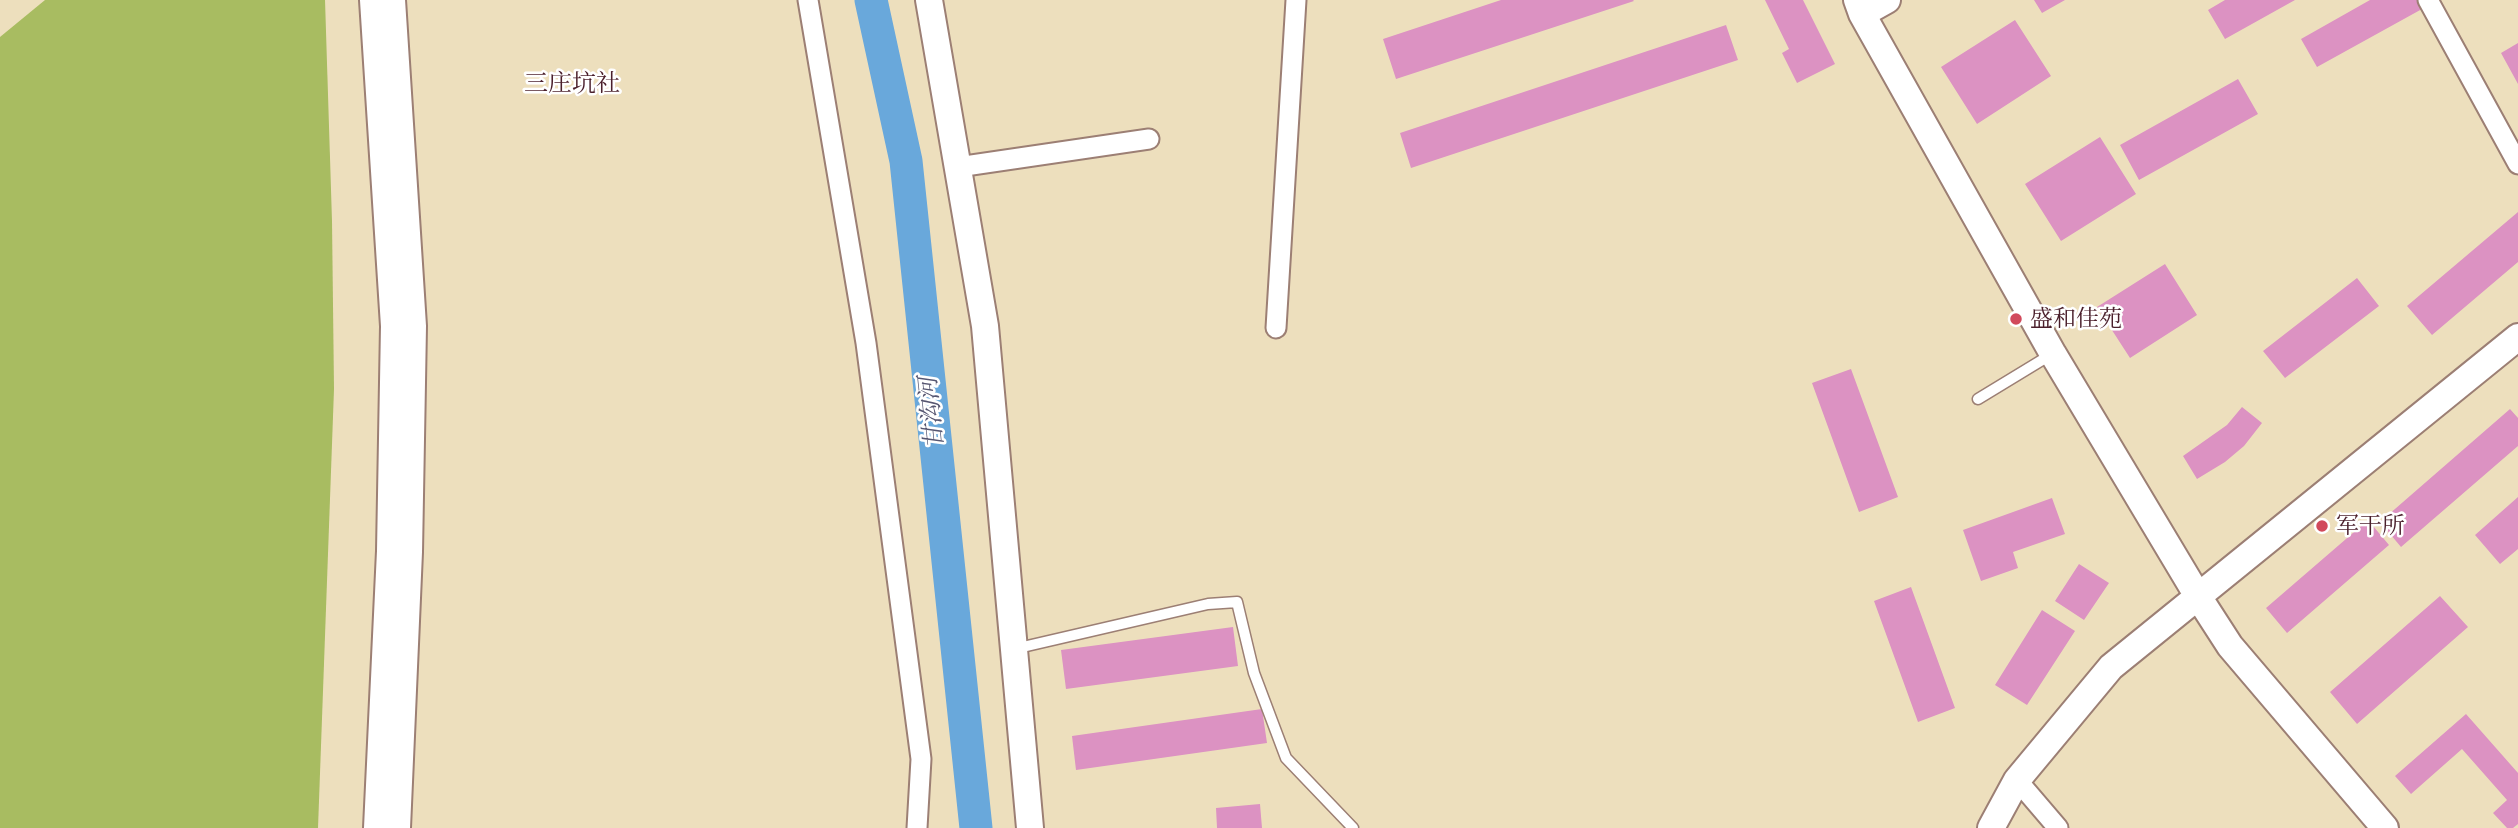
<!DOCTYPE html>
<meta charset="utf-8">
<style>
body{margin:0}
canvas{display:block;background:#eddfbd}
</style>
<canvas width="2518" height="828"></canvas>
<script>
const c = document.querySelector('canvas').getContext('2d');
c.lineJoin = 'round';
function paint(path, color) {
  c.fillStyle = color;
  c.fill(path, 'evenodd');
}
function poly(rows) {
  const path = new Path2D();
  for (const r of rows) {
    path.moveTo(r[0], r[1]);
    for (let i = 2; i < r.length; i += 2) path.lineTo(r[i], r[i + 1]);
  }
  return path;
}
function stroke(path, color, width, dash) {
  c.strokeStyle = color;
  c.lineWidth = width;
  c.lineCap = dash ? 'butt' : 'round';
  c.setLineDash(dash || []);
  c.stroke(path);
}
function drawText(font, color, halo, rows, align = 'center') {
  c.font = font + ' "Libre Caslon Text","Noto Serif SC",serif';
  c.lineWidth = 5;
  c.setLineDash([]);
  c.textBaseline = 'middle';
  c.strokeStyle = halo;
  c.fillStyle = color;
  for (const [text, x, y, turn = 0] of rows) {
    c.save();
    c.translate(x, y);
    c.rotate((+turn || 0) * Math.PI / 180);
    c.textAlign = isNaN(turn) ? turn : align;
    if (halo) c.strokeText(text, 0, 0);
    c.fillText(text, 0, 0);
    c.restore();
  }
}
paint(poly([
 [45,0,325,0,332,221,334,389,318,828,0,828,0,37]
]), '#a8bc61');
stroke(poly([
 [871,0,906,161,976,828]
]), '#69a8db', 33);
paint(poly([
 [1501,0,1633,0,1634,1,1396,79,1383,39],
 [1765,0,1803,0,1835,64,1797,83,1782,53,1789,49],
 [2034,0,2065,0,2042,13],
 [2225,0,2295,0,2225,39,2208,10],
 [2370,0,2417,0,2422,9,2317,67,2301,39],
 [2015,20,2051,76,1977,124,1941,67],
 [1726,25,1738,60,1411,168,1400,133],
 [2518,43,2518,84,2501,53],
 [2238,79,2258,114,2139,180,2120,145],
 [2100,137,2136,194,2061,241,2025,184],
 [2518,212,2518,262,2432,335,2407,306],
 [2165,264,2197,315,2130,358,2097,307],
 [2357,278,2379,306,2285,378,2263,351],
 [1851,369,1898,497,1859,512,1812,383],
 [2242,407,2262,423,2244,446,2225,462,2197,479,2183,456,2227,425],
 [2510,409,2518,418,2518,446,2401,547,2380,522],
 [2518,497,2518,549,2500,564,2475,535],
 [2052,498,2065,534,2013,552,2018,568,1981,581,1963,530],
 [2368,520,2389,545,2287,633,2266,608],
 [2079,564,2109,583,2084,620,2055,601],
 [1911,587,1955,708,1918,722,1874,601],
 [2440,596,2468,627,2357,724,2330,692],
 [2042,610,2075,631,2027,705,1995,685],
 [1233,627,1238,666,1066,689,1061,650],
 [1262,709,1267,743,1076,770,1072,736],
 [2466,714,2518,773,2518,824,2513,828,2507,828,2493,813,2507,800,2462,749,2411,794,2395,776],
 [1260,804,1262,828,1217,828,1216,808]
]), '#dc92c2');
const lane = poly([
 [1978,399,2052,354],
 [1014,649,1208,604,1237,602,1254,673,1286,758,1353,828]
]);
const street = poly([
 [808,0,866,343,921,759,917,828],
 [2428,0,2518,164],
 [958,167,1149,139],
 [1276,328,1296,0],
 [2017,780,2058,828]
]);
const secondary = poly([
 [373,0,394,326,390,551,377,828],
 [392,0,413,326,409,552,397,828],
 [929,0,985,326,1030,828],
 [1857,0,1862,14,2053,354,2199,598,2230,646,2385,828],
 [1862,14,1887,0],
 [1991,828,2017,780,2111,667,2518,337]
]);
stroke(lane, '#9c7f74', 13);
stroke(street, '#9c7f74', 23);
stroke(secondary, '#9c7f74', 30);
stroke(lane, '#fff', 10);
stroke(street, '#fff', 19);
stroke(secondary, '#fff', 26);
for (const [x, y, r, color] of [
 [2016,319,7,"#d1495b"],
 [2322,526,7,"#d1495b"]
]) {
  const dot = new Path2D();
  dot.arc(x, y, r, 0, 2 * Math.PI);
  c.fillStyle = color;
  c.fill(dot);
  stroke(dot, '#fff', 2.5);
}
drawText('23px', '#4a1f2b', '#fff', [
 ["盛和佳苑",2030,319],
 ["军干所",2336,526]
], 'left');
drawText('24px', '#4a1f2b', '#fff', [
 ["三庄坑社",572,84]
]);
drawText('italic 24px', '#565671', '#fff', [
 ["甘沟河",932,413,-96]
]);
</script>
